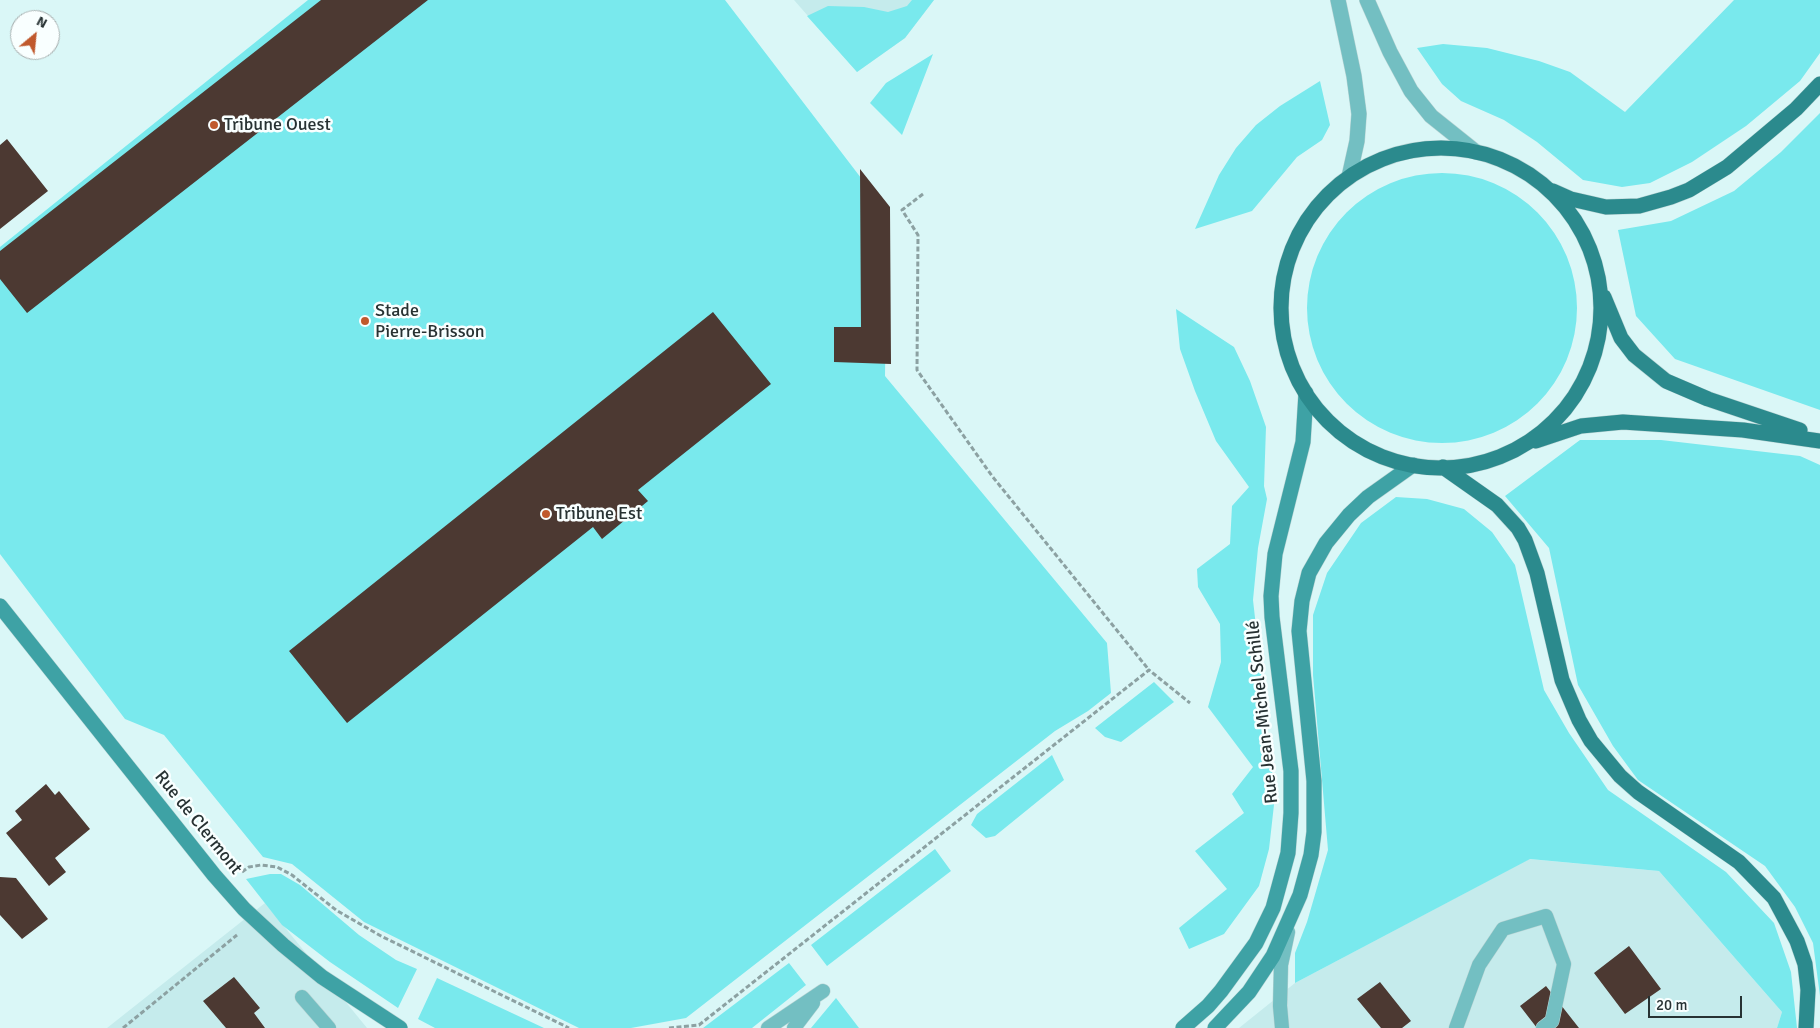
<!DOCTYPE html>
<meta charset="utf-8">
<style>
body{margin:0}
#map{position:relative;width:1820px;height:1028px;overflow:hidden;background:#daf7f7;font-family:Signika,sans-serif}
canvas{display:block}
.north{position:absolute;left:10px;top:10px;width:50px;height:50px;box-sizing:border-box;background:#f9ffff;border:1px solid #a5adad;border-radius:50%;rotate:28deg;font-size:14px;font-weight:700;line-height:20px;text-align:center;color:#273233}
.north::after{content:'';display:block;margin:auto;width:18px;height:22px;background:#c0592d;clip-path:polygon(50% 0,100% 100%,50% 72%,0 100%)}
.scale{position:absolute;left:1648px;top:996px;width:94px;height:22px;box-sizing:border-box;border:2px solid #273233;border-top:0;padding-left:6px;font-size:15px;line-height:18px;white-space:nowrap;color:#273233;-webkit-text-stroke:4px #f9ffff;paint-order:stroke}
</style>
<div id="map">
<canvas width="1820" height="1028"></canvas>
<div class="north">N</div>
<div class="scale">20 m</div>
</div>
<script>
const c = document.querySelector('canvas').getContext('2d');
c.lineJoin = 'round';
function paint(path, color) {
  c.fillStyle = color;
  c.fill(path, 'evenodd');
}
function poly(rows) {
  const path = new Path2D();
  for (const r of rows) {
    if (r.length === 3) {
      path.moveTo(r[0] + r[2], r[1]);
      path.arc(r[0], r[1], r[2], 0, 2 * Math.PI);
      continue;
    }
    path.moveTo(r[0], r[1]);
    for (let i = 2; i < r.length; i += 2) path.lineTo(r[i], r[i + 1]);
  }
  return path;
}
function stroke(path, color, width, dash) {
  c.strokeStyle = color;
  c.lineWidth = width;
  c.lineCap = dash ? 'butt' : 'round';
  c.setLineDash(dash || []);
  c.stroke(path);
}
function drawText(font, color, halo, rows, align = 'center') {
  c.font = font + ' Signika,sans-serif';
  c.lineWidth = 5;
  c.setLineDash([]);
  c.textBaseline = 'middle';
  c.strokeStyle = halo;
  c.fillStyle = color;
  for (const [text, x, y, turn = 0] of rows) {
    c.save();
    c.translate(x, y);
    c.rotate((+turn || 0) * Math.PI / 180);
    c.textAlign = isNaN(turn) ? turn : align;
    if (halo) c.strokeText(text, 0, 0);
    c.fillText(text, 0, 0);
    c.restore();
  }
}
paint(poly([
 [794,0,934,0,905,38,857,72],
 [1529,859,1659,871,1782,1012,1777,1028,1239,1028,1295,983],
 [265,903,367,1028,107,1028]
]), '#c5ebec');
paint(poly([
 [308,0,725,0,887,212,885,376,1107,643,1111,693,1088,711,1055,731,686,1018,631,1028,579,1028,364,922,292,864,263,857,164,735,125,719,0,554,0,247],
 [912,0,934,0,905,38,857,72,807,16,828,6,864,7,888,12,907,6],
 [1734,0,1820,0,1820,53,1800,81,1746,126,1692,162,1650,183,1622,187,1583,180,1537,142,1504,120,1461,101,1442,84,1417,48,1443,44,1487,48,1539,61,1570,72,1625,112],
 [933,54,902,135,870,103,886,83],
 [1320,81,1330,125,1322,140,1297,157,1252,211,1195,229,1219,175,1236,148,1256,125,1280,106],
 [1820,113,1820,410,1675,359,1636,316,1618,230,1671,221,1734,191,1781,152],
 [1442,308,135],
 [1176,309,1234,347,1250,381,1266,427,1264,486,1267,499,1258,548,1253,600,1275,796,1269,849,1259,886,1224,934,1189,949,1179,928,1227,889,1195,851,1244,813,1232,794,1253,767,1208,707,1221,662,1220,624,1198,587,1197,569,1230,544,1232,506,1249,487,1216,441,1195,391,1180,349],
 [1580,440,1661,440,1800,456,1820,465,1820,996,1813,943,1795,907,1765,866,1638,780,1613,746,1578,685,1549,548,1505,496],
 [1396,497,1427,499,1464,509,1492,532,1515,565,1544,690,1569,733,1608,790,1726,872,1774,923,1791,972,1797,1028,1777,1028,1782,1012,1659,871,1530,859,1295,983,1295,953,1307,922,1328,850,1313,675,1313,615,1327,573,1361,523],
 [1154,682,1174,702,1121,742,1105,737,1095,728],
 [1052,755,1064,780,995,836,986,838,971,825,977,814],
 [935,849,951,871,827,966,811,945],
 [270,874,281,874,300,885,359,935,396,960,417,969,398,1008,330,962,282,925,246,879],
 [789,963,806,985,752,1028,703,1028],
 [437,978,544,1028,435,1028,418,1019],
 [836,998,859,1028,811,1028]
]), '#79e9ed');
paint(poly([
 [321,0,428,0,27,313,0,279,0,251],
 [7,139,48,191,0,229,0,145],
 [860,169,890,207,891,364,834,362,834,327,861,327],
 [713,312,771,384,638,490,648,501,602,539,593,527,347,723,289,651],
 [46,784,55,795,59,791,90,829,55,858,66,872,49,886,6,833,22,820,15,811],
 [0,877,16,878,48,919,22,939,0,915],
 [1629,946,1661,989,1625,1014,1594,973],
 [234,977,260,1008,254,1013,265,1028,226,1028,203,1001],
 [1380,982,1411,1021,1402,1028,1381,1028,1357,999],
 [1546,986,1579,1028,1537,1028,1520,1006]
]), '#4c3932');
const service = poly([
 [302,997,329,1028],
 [768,1028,823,991],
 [794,1028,813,1003],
 [1282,1028,1280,1006,1281,965,1288,932],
 [1456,1028,1479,965,1503,929,1546,916,1564,964,1552,1021,1543,1028]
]);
const minor = poly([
 [1338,0,1354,76,1359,114,1357,141,1349,177],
 [1367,0,1390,52,1411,91,1431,116,1476,152]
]);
const secondary = poly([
 [0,606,214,875,244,909,283,945,322,977,400,1028],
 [1183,1028,1208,1006,1221,991,1256,943,1273,908,1288,853,1291,813,1291,771,1272,617,1271,596,1275,554,1303,442,1306,393],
 [1215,1028,1249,992,1273,956,1300,895,1311,855,1314,832,1314,781,1299,631,1302,601,1309,573,1326,543,1349,515,1368,497,1413,465]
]);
const primary = poly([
 [1441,308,160],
 [1553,191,1571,199,1606,207,1639,206,1671,197,1689,190,1727,167,1796,109,1820,84],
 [1604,297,1621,338,1634,355,1666,381,1708,399,1800,430],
 [1536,441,1581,426,1623,422,1743,430,1820,441],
 [1443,467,1497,505,1518,528,1525,540,1537,573,1562,680,1579,720,1591,741,1620,776,1638,792,1739,862,1774,898,1797,941,1805,964,1808,990,1806,1028]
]);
stroke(service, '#bad4d4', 15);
stroke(minor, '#bad4d4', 16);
stroke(secondary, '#bad4d4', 16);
stroke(primary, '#bad4d4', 16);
stroke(poly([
 [923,194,902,210,918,235,917,370,992,476,1149,670],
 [242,872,249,867,261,865,277,867,292,875,336,910,381,936,569,1028],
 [123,1028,237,935],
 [669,1028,699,1025,1149,670,1190,703]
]), '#8ca1a2', 3, [5, 2.5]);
stroke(service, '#73bfc2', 14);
stroke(minor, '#73bfc2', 15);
stroke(secondary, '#3ea2a5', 15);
stroke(primary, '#2b8a8d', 15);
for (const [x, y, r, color] of [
 [214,125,5,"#c0592d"],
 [365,321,5,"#c0592d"],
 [546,514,5,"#c0592d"]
]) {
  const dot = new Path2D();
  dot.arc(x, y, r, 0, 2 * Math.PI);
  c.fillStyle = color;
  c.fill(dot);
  stroke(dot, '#f9ffff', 2);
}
drawText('18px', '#273233', '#f9ffff', [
 ["Tribune Ouest",224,125],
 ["Stade",375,311],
 ["Pierre-Brisson",375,332],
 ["Tribune Est",556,514]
], 'left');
drawText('18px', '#273233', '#f9ffff', [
 ["Rue Jean-Michel Schillé",1263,712,-96],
 ["Rue de Clermont",198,823,51]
]);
</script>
